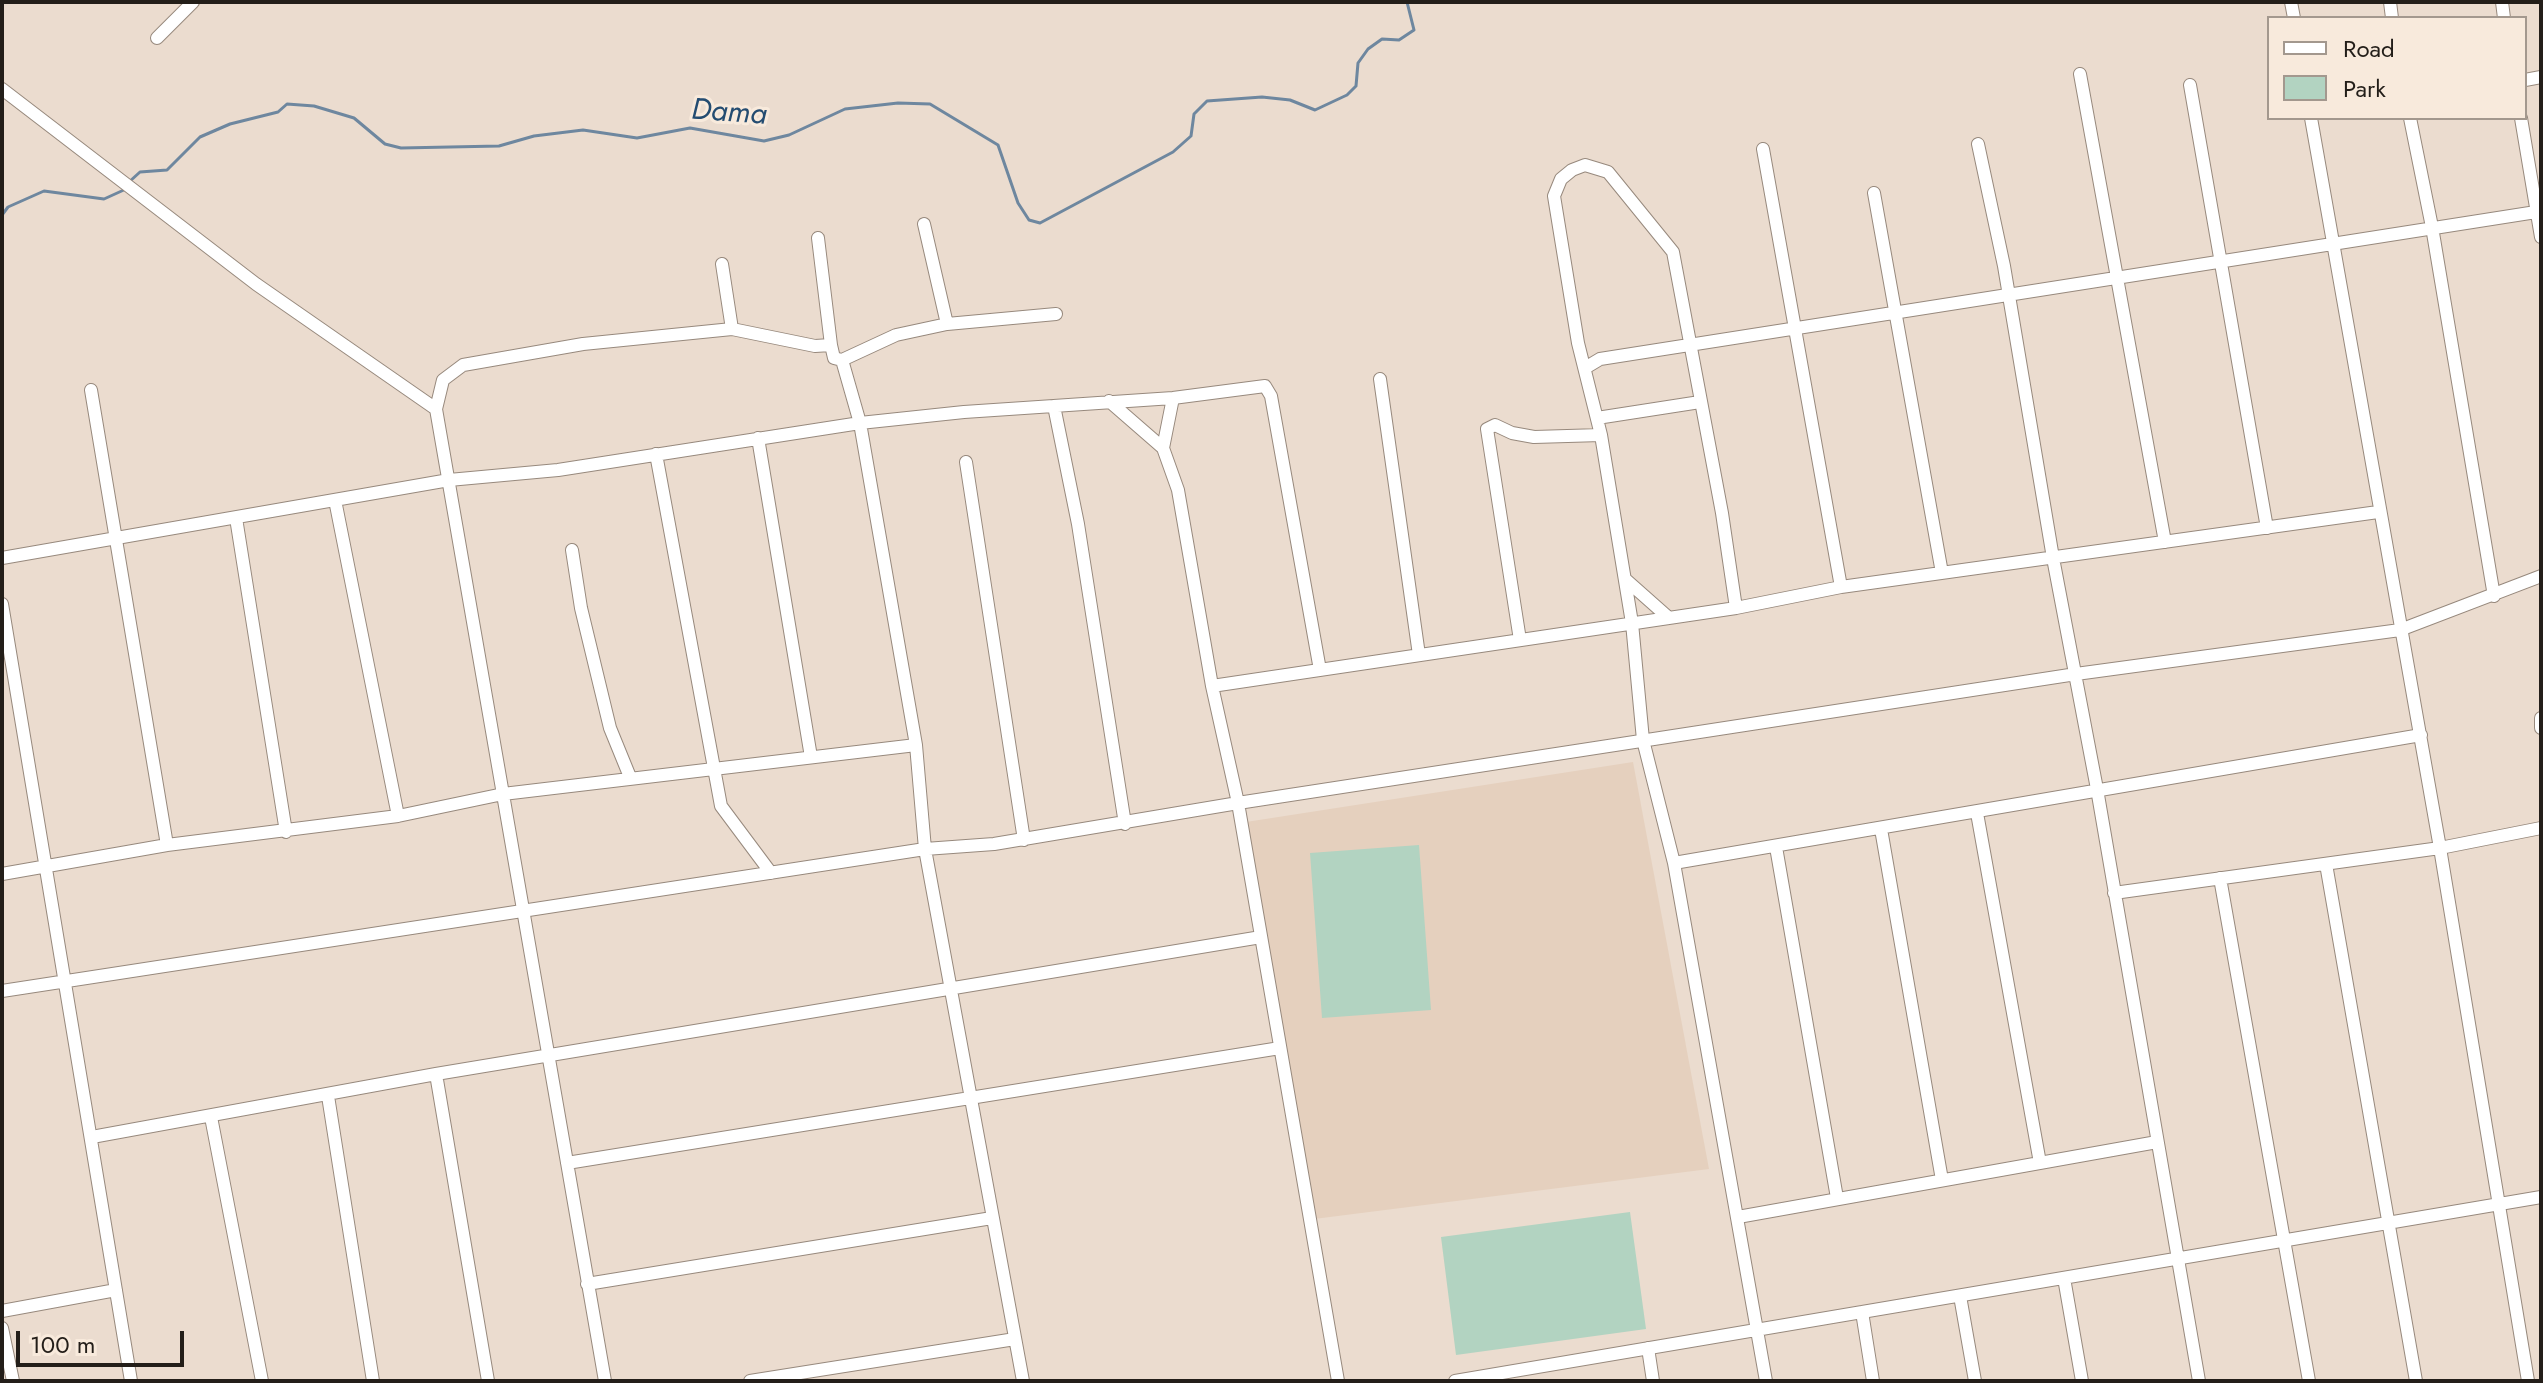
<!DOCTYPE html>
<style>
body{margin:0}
#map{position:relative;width:2543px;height:1383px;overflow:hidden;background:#ebdccf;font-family:Jost,sans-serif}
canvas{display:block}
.frame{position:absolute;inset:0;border:4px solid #231e19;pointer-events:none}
.legend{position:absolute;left:2267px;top:16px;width:260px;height:104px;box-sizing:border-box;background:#f8eadc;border:2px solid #a3988e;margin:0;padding:10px 14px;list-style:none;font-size:24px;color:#231e19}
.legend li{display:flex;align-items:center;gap:16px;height:40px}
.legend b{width:40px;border:2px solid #a3988e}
.scale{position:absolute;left:16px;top:1331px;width:168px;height:36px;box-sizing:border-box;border:4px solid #231e19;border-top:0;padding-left:10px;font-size:24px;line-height:28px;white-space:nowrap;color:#231e19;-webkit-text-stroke:6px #f8eadc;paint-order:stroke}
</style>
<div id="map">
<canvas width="2543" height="1383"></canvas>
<div class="frame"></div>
<ul class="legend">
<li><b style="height:10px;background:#fff"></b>Road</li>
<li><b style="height:22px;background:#b2d3c1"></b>Park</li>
</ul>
<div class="scale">100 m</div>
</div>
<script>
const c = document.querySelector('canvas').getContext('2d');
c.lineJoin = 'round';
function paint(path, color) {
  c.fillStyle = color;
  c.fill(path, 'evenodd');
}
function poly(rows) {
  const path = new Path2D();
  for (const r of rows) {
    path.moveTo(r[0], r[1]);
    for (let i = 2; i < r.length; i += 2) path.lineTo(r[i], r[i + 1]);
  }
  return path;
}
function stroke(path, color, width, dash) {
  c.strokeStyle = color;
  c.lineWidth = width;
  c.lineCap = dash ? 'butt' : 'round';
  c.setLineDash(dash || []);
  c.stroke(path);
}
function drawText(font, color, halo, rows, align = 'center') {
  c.font = font + ' Jost,sans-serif';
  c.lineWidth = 6;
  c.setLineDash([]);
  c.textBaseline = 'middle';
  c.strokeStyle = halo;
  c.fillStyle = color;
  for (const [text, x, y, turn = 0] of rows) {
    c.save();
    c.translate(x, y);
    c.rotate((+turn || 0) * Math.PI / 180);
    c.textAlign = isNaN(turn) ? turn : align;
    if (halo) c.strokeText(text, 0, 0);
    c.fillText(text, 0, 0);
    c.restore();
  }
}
paint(poly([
 [1633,762,1709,1169,1314,1219,1246,822]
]), '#e5d0be');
paint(poly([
 [1419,845,1431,1010,1322,1018,1310,853],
 [1630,1212,1646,1329,1456,1355,1441,1237]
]), '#b2d3c1');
stroke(poly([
 [129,182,140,172,167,170,200,137,230,124,278,112,287,104,314,106,354,118,385,144,401,148,499,146,534,136,583,130,637,138,690,128,764,141,789,135,845,109,898,103,930,104,998,145,1018,203,1029,220,1040,223,1173,152,1191,136,1194,114,1207,101,1262,97,1290,100,1315,110,1347,95,1356,86,1358,63,1368,49,1382,39,1399,40,1414,30,1407,2],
 [2,215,8,207,44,191,104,199,126,189]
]), '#6e879f', 3);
const minor = poly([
 [2291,2,2294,18],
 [2390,2,2392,18],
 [2502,2,2504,18],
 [157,38,193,2],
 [2080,74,2165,542],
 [2525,80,2541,77],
 [2190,85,2267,528],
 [2,89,256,284,436,409,605,1381],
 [2311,118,2440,848,2528,1381],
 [2410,118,2432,227,2494,596],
 [2521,118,2541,237],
 [1978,144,2004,266,2053,558,2097,789,2199,1381],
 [1763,149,1841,587],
 [1874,193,1942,573],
 [924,224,947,324],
 [818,238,831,345,834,358,842,360,860,423,916,745,925,849,1023,1381],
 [722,264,732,329],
 [842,360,896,335,947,324,1056,314],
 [1585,368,1600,359,2536,212],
 [1380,379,1419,655],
 [91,390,167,845],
 [1173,398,1163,448,1178,490,1212,686,1238,803,1338,1381],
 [1109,401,1163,448],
 [1054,406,1078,524,1125,824],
 [436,409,443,380,463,365,583,344,732,329,815,346,831,345],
 [1597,418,1700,402],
 [758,438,811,757],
 [656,454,721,806,771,873],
 [966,462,1024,840],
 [335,500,398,816],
 [236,518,286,832],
 [572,550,581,608,610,728,630,777],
 [2,558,449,480,558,470,860,423,964,412,1173,398,1265,386,1271,396,1320,670],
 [1625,579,1669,618],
 [2,604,131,1381],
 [1736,608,1722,513,1673,252,1608,172,1585,165,1572,170,1561,179,1554,196,1578,343,1601,435,1632,623,1643,740,1674,863,1766,1381],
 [1520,640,1487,429,1495,425,1512,433,1534,437,1601,435],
 [1212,686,1736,608,1841,587,2378,512],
 [2541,718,2541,728],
 [1977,813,2040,1163],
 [1881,829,1942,1180],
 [1776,847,1837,1198],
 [1674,863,2421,735],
 [2326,864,2416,1381],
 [2,874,167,845,398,816,503,794,916,745],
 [2220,878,2309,1381],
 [2114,893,2440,848,2541,828],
 [2,991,925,849,994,844,1238,803,2076,674,2400,630,2541,576],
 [436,1074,488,1381],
 [328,1096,373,1381],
 [211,1117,262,1381],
 [92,1137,436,1074,1261,937],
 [567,1163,1280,1048],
 [1738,1217,2157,1142],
 [2064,1278,2082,1381],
 [587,1284,992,1218],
 [1960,1296,1975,1381],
 [2,1311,116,1290],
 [1862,1312,1873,1381],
 [2,1328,13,1381],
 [1648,1348,1653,1381],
 [750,1381,1015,1339],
 [1455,1381,2541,1197]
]);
stroke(minor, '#97897d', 14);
stroke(minor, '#fff', 12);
drawText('italic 30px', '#244c71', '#f8eadc', [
 ["Dama",729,114,4]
]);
</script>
